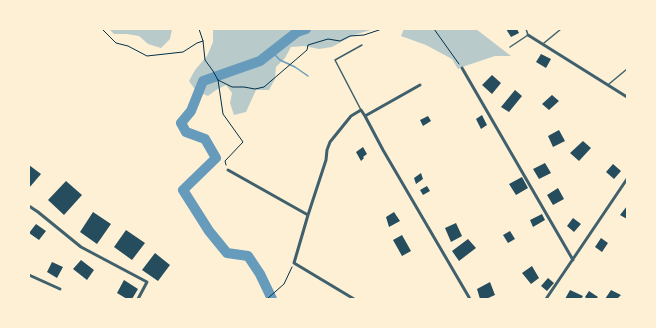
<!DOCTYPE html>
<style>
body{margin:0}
#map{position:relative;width:656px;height:328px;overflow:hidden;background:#fdf0d5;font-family:Montserrat,sans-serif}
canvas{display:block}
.frame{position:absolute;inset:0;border:30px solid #fdf0d5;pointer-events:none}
</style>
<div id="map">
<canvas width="656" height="328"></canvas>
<div class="frame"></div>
</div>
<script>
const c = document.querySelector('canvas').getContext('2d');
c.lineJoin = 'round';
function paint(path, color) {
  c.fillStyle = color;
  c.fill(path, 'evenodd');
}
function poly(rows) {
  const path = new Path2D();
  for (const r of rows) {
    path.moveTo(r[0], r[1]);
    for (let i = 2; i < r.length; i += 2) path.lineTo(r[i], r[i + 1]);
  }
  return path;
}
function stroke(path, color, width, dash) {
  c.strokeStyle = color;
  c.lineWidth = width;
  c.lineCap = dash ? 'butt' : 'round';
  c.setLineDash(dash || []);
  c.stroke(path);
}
paint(poly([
 [109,29,172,29,170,39,161,48,148,44,139,36,127,34,114,34],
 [213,29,374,29,354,35,332,47,319,49,304,46,291,47,285,58,276,67,275,79,269,90,256,90,246,112,234,115,230,103,232,93,226,85,216,90,208,96,196,91,189,81,195,70,207,56,213,42],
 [404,29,476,29,511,56,495,56,465,66,458,69,452,59,426,45,401,36]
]), '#b9caca');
stroke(poly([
 [272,52,280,60,295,67,308,76]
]), '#669bbc', 1.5);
stroke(poly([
 [272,299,260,274,248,256,227,253,209,231,183,190,216,158,205,139,186,132,181,123,191,111,203,81,260,61,297,32,306,29]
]), '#669bbc', 10);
paint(poly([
 [506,29,517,29,519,33,511,37],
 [541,54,551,59,546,68,536,62],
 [492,75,501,83,492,94,482,85],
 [515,90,522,96,509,112,501,107],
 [552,95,559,101,549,110,542,104],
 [482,115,487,125,481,129,476,119],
 [428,116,431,121,423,126,420,120],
 [559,130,565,141,553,147,548,136],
 [583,141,591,148,579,161,570,153],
 [363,147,367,154,363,157,364,158,361,161,356,152],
 [545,163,551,173,539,179,533,169],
 [613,164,621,171,614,179,606,172],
 [29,165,41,174,29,188],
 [421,173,423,179,416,184,414,178],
 [522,177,528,188,516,195,509,184],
 [66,181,82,195,64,215,48,200],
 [427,186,430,191,423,195,420,190],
 [558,188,564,199,553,205,547,195],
 [627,206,627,219,620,215],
 [93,212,111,224,97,244,80,232],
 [394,212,400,221,389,227,386,217],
 [542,214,545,220,533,227,530,220],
 [573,218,581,224,574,232,567,226],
 [456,223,462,236,451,242,445,228],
 [36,224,46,231,39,240,29,233],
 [126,230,145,243,132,260,114,247],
 [510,231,515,239,508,243,503,235],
 [402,235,411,251,402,256,393,240],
 [601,238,608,243,602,252,595,247],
 [468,239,476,248,459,261,452,251],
 [155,253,170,265,158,281,142,270],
 [81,260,94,270,87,280,73,269],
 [52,262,63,267,57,278,47,272],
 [532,266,539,278,531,284,522,273],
 [548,278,554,283,547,291,541,286],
 [124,280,138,289,132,299,127,299,117,293],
 [490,282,495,295,486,299,480,299,477,289],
 [570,290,583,296,581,299,565,299],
 [611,290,621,295,617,299,605,299],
 [589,291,598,297,596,299,587,299,585,297]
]), '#264d5e');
stroke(poly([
 [102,29,116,43,128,46,147,56,183,52,197,43,203,41],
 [199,29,203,41,205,60,213,71,218,80,223,114,243,142,225,161,226,165],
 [434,29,459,64],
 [218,80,232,87,244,87,255,89,264,87,307,50,308,45,328,39,340,41,350,36,364,35,382,29,394,29],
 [267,299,284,284,292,267]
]), '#003049', 1);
stroke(poly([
 [544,43,561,29],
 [510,47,528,35,526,29],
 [609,84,627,69],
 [361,110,335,60,362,45]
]), '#3f606c', 1.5);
stroke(poly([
 [528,35,627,97],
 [462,68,573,260],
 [420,85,365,116,383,150,470,299],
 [228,170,308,215,326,160,327,150,330,142,351,116,361,110,365,116],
 [29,206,38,212,81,247,147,282,138,299],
 [308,215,294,263,354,299],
 [29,275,60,289],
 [546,299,627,179]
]), '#3f606c', 3);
</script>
